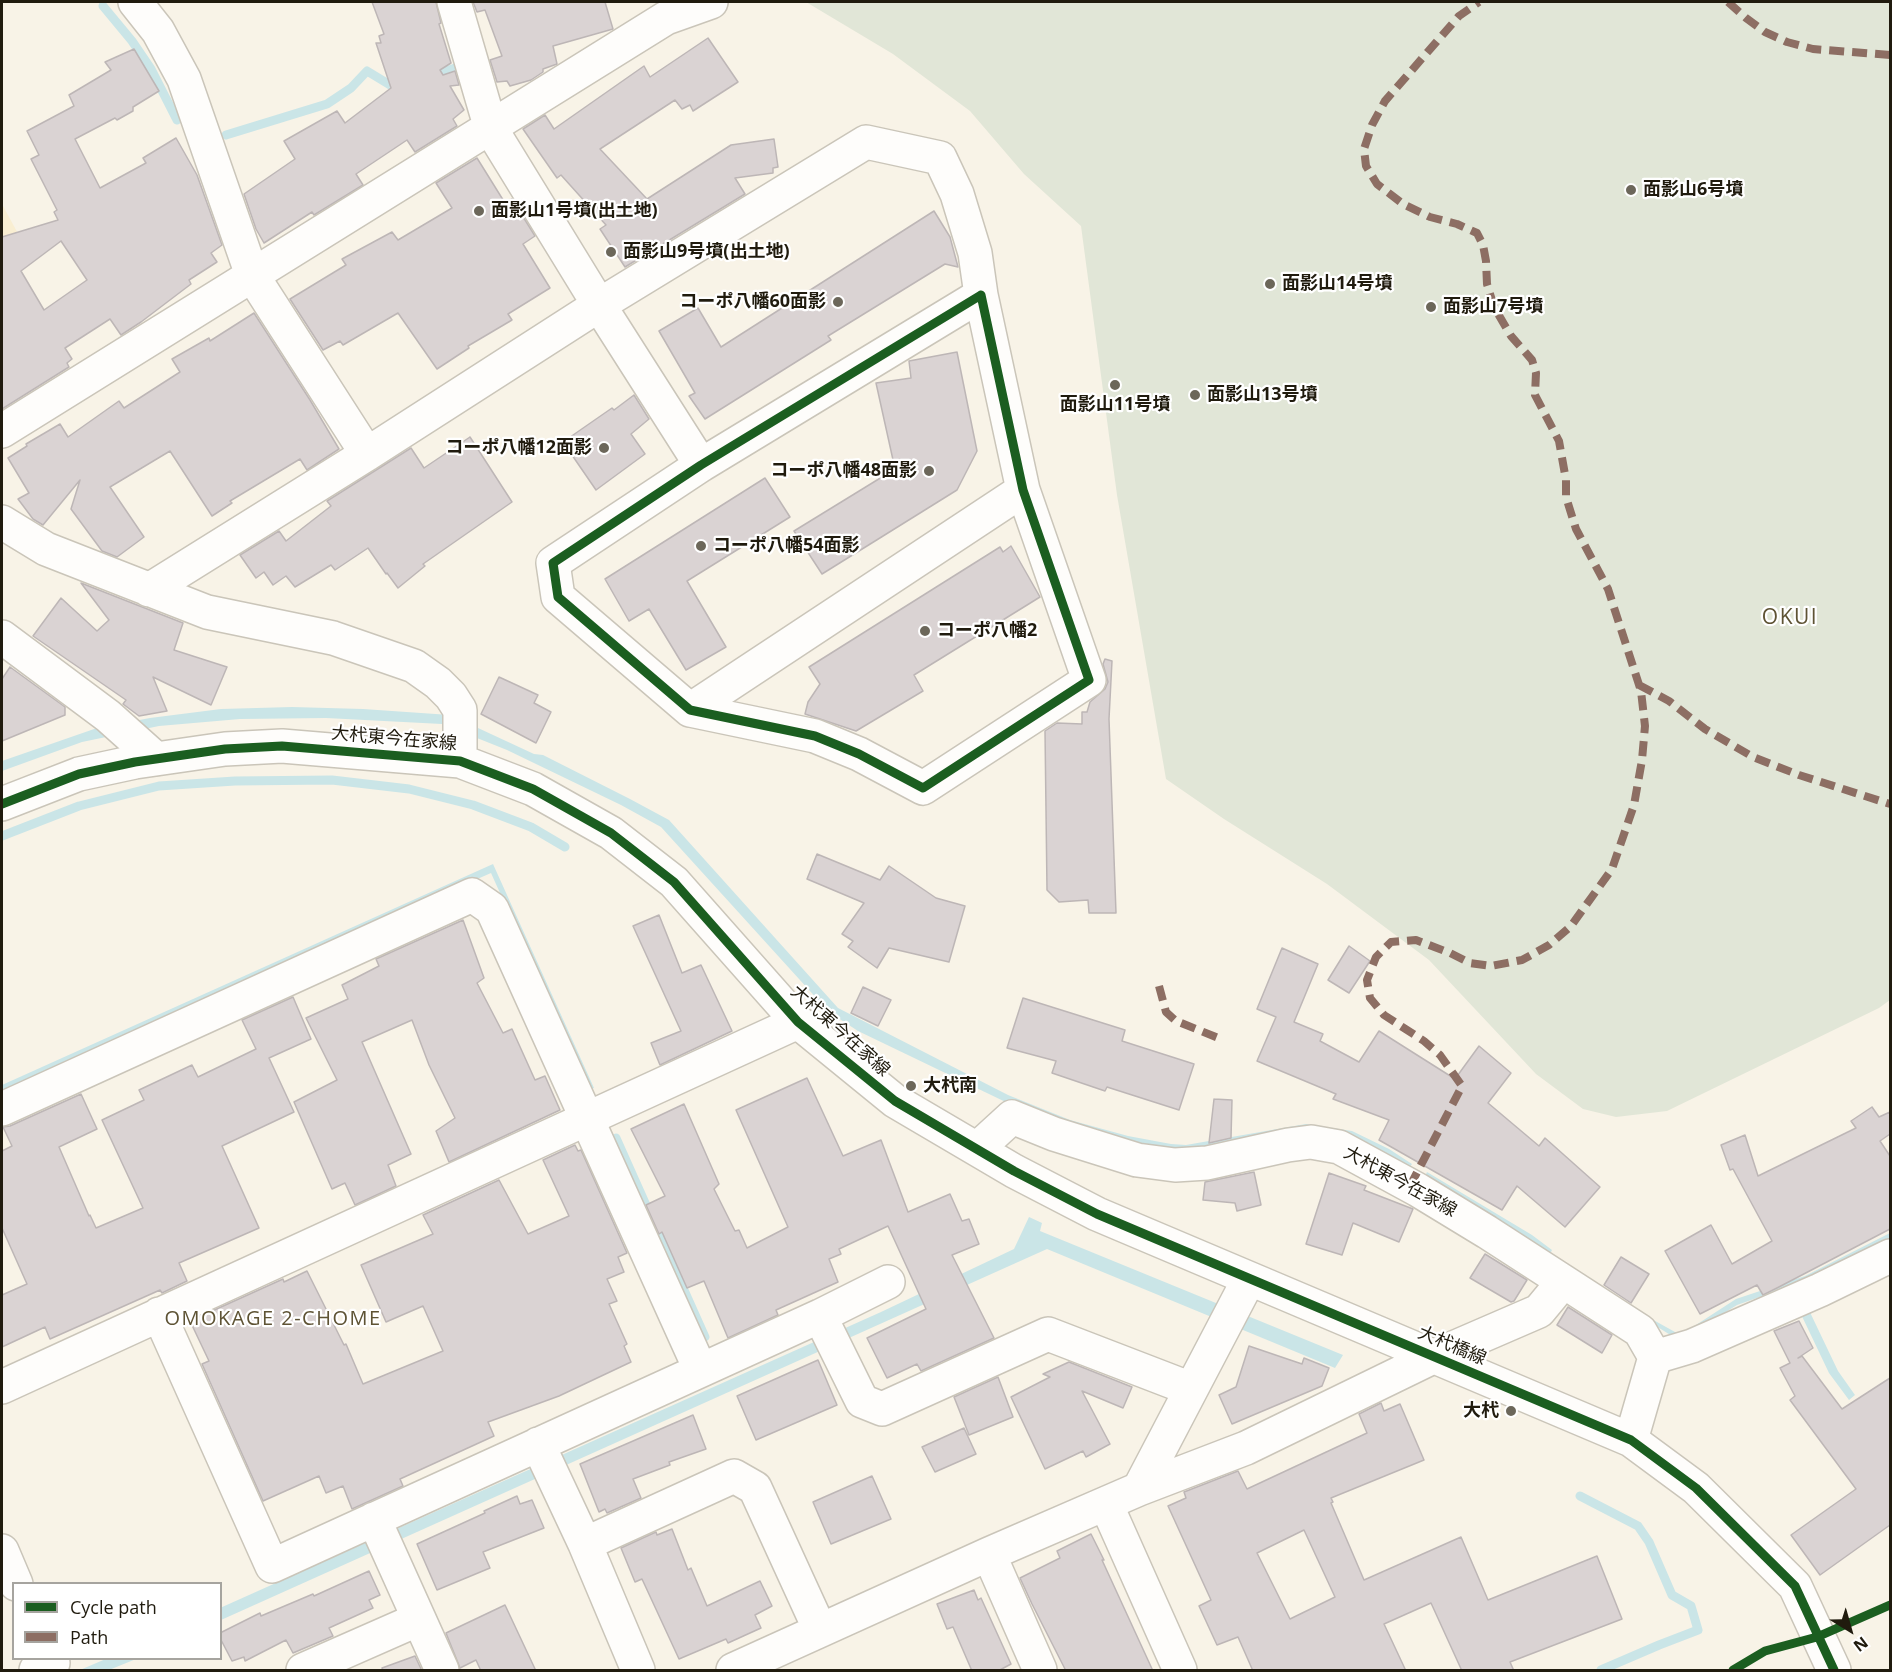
<!DOCTYPE html>
<meta charset="utf-8">
<style>
body{margin:0}
#map{position:relative;width:1892px;height:1672px;overflow:hidden;background:#f8f3e7;font-family:"Open Sans",sans-serif}
canvas{display:block}
.frame{position:absolute;inset:0;border:3px solid #201b0e;pointer-events:none}
.legend{position:absolute;left:12px;top:1582px;width:210px;height:78px;box-sizing:border-box;background:#fff;border:2px solid #a6a49f;margin:0;padding:8px 10px;list-style:none;font-size:18px;color:#201b0e}
.legend li{display:flex;align-items:center;gap:12px;height:30px}
.legend b{width:30px;border:2px solid #a6a49f}
.north{position:absolute;left:1820px;top:1600px;width:60px;height:60px;-webkit-text-stroke:4px #fff;paint-order:stroke;rotate:143deg;font-size:16px;font-weight:700;line-height:24px;text-align:center;color:#201b0e}
.north::after{content:'';display:block;margin:auto;width:21px;height:27px;background:#201b0e;clip-path:polygon(50% 0,100% 100%,50% 72%,0 100%)}
</style>
<div id="map">
<canvas width="1892" height="1672"></canvas>
<div class="frame"></div>
<ul class="legend">
<li><b style="height:8px;background:#1b5e20"></b>Cycle path</li>
<li><b style="height:8px;background:#8d6e63"></b>Path</li>
</ul>
<div class="north">N</div>
</div>
<script>
const c = document.querySelector('canvas').getContext('2d');
c.lineJoin = 'round';
function paint(path, color) {
  c.fillStyle = color;
  c.fill(path, 'evenodd');
}
function poly(rows) {
  const path = new Path2D();
  for (const r of rows) {
    path.moveTo(r[0], r[1]);
    for (let i = 2; i < r.length; i += 2) path.lineTo(r[i], r[i + 1]);
  }
  return path;
}
function stroke(path, color, width, dash) {
  c.strokeStyle = color;
  c.lineWidth = width;
  c.lineCap = dash ? 'butt' : 'round';
  c.setLineDash(dash || []);
  c.stroke(path);
}
function drawText(font, color, halo, rows, align = 'center') {
  c.font = font + ' "Open Sans","Noto Sans JP",sans-serif';
  c.lineWidth = 4.5;
  c.setLineDash([]);
  c.textBaseline = 'middle';
  c.strokeStyle = halo;
  c.fillStyle = color;
  for (const [text, x, y, turn = 0] of rows) {
    c.save();
    c.translate(x, y);
    c.rotate((+turn || 0) * Math.PI / 180);
    c.textAlign = isNaN(turn) ? turn : align;
    if (halo) c.strokeText(text, 0, 0);
    c.fillText(text, 0, 0);
    c.restore();
  }
}
paint(poly([
 [2,204,22,241,2,255]
]), '#f9eed2');
paint(poly([
 [806,2,1890,2,1890,1000,1879,1008,1667,1111,1616,1117,1583,1109,1536,1074,1429,960,1327,884,1224,819,1166,779,1117,495,1081,226,1024,174,970,111,893,54]
]), '#e1e6d7');
paint(poly([
 [292,707,363,709,450,715,534,754,543,755,630,799,669,820,838,1008,1008,1095,1070,1120,1128,1136,1171,1144,1186,1145,1306,1124,1352,1131,1389,1149,1412,1164,1408,1170,1348,1140,1210,1150,1151,1148,1016,1107,858,1031,829,1012,661,827,621,805,507,750,442,724,326,718,240,719,159,726,82,742,2,771,2,761,97,728,150,718,221,709],
 [493,864,594,1088,589,1090,491,873,313,951,2,1092,2,1085],
 [1427,1172,1532,1235,1552,1250,1550,1254,1648,1317,1675,1332,1682,1334,1736,1299,1805,1276,1890,1233,1890,1239,1805,1281,1737,1305,1684,1338,1672,1336,1423,1180],
 [1029,1217,1042,1223,1040,1231,1343,1355,1335,1368,1047,1249,221,1620,220,1608,881,1312,1014,1249],
 [1807,1306,1838,1371,1855,1395,1849,1400,1829,1373,1799,1310],
 [108,1658,136,1659,109,1670,80,1670]
]), '#cae5e7');
stroke(poly([
 [103,6,132,41,151,69,177,120],
 [432,76,458,67],
 [226,135,327,104,351,88,367,71,395,88,399,87],
 [2,836,79,806,159,786,235,781,332,780,409,789,473,805,531,827,565,847],
 [616,1138,705,1337],
 [1580,1496,1638,1526,1649,1542,1672,1595,1691,1606,1698,1630,1659,1645,1601,1670]
]), '#cae5e7', 9);
const building = poly([
 [372,2,436,2,441,23,439,24,451,63,440,70,443,75,455,71,459,85,450,86,464,110,453,119,457,126,415,152,407,140,356,174,363,185,314,215,312,212,264,243,256,229,244,194,295,159,284,141,337,111,345,123,391,88,376,43,381,43,379,36,384,34,372,2],
 [473,2,605,2,613,29,553,46,557,64,543,69,543,72,531,80,510,86,507,81,497,82,490,60,502,56,485,10,477,12,473,2],
 [708,38,738,82,693,111,690,105,682,109,675,100,600,149,647,199,731,145,774,139,778,167,773,168,773,173,735,178,745,194,625,267,600,229,606,225,561,175,557,178,523,129,545,115,554,129,644,66,650,77,708,38],
 [134,49,159,91,133,107,133,111,117,120,115,118,75,139,100,188,146,163,143,158,176,138,197,175,222,245,211,253,217,262,189,280,191,284,141,322,121,335,110,319,65,348,72,359,67,363,69,367,2,409,2,237,58,220,54,212,57,210,31,159,39,155,27,131,74,106,69,95,111,70,105,62,134,49],
 [61,241,87,280,44,310,21,271,61,241],
 [477,158,505,203,512,199,535,236,523,244,550,288,508,314,512,320,468,346,469,348,437,369,398,313,343,345,340,341,323,350,290,299,346,265,342,259,392,232,398,240,452,208,436,183,477,158],
 [934,211,950,237,958,267,945,264,828,336,831,340,705,419,689,396,695,393,659,331,698,308,721,347,934,211],
 [254,313,310,400,339,449,307,470,300,459,230,501,232,503,212,516,170,451,110,487,144,537,117,557,102,551,71,509,80,480,43,525,33,519,18,499,29,493,8,458,27,446,26,444,60,424,68,437,119,401,124,408,180,372,172,359,209,338,210,341,254,313],
 [957,352,977,451,957,490,822,574,794,531,895,469,876,383,911,378,909,361,957,352],
 [634,395,649,419,631,434,645,454,596,490,563,442,612,408,614,410,634,395],
 [470,437,512,502,423,564,425,566,398,588,387,573,386,574,368,548,335,570,331,565,295,587,286,576,273,585,264,572,256,578,240,555,279,531,286,541,331,506,327,501,411,448,424,468,470,437],
 [765,478,790,517,687,581,726,647,686,670,649,609,629,621,605,579,765,478],
 [1011,546,1040,597,914,675,923,691,856,731,805,714,808,702,820,684,809,667,1000,547,1003,552,1011,546],
 [81,583,183,623,174,650,227,667,211,705,153,677,167,711,139,716,123,704,126,700,33,636,61,598,97,631,109,620,81,583],
 [1105,659,1112,661,1109,719,1116,913,1089,913,1088,900,1059,902,1047,890,1045,731,1057,723,1082,724,1082,712,1087,712,1090,702,1105,689,1108,682,1103,664,1105,659],
 [10,667,65,707,65,715,2,741,2,679,10,667],
 [499,677,538,695,534,703,551,712,536,743,481,714,499,677],
 [817,854,880,880,889,866,936,898,965,906,949,962,889,948,877,968,848,947,853,941,842,934,864,903,807,879,817,854],
 [659,915,682,973,701,965,732,1031,660,1065,651,1043,681,1031,633,926,659,915],
 [463,920,484,978,477,983,503,1033,512,1029,535,1080,545,1076,560,1110,449,1162,436,1131,455,1118,429,1065,412,1020,362,1042,411,1154,388,1165,396,1186,355,1205,345,1183,332,1189,294,1102,337,1080,306,1018,348,999,342,985,379,966,376,959,463,920],
 [1349,946,1370,961,1349,993,1328,980,1349,946],
 [1282,948,1318,964,1294,1022,1323,1034,1320,1041,1359,1062,1379,1031,1455,1079,1479,1046,1511,1073,1488,1103,1539,1146,1545,1138,1600,1187,1565,1227,1517,1186,1502,1210,1379,1140,1389,1120,1333,1099,1336,1094,1257,1061,1276,1017,1257,1009,1282,948],
 [863,987,891,1000,878,1026,851,1013,863,987],
 [293,997,311,1039,269,1058,294,1112,222,1146,259,1228,179,1263,187,1281,162,1293,160,1290,50,1339,45,1327,2,1347,2,1295,27,1284,2,1228,2,1151,12,1146,3,1127,10,1126,81,1094,97,1129,59,1147,89,1216,90,1215,96,1228,143,1208,102,1120,144,1100,139,1090,192,1065,198,1077,256,1049,242,1020,293,997],
 [1023,998,1125,1030,1122,1041,1194,1064,1179,1110,1107,1087,1105,1091,1052,1073,1056,1061,1007,1048,1023,998],
 [807,1078,843,1156,881,1140,908,1212,950,1194,962,1221,969,1219,979,1244,952,1255,994,1338,921,1371,917,1364,887,1378,867,1338,926,1309,888,1226,839,1249,841,1254,829,1259,838,1282,776,1310,778,1315,728,1338,704,1281,687,1288,662,1232,659,1234,646,1205,665,1196,631,1129,684,1104,719,1184,714,1189,735,1231,739,1230,747,1248,788,1227,736,1110,807,1078],
 [1214,1099,1232,1100,1231,1138,1209,1143,1214,1099],
 [1872,1107,1879,1117,1890,1112,1890,1134,1880,1141,1890,1156,1890,1229,1777,1288,1763,1295,1757,1285,1700,1314,1665,1251,1711,1225,1732,1264,1772,1241,1733,1169,1730,1170,1721,1145,1745,1135,1758,1176,1856,1128,1851,1121,1872,1107],
 [575,1145,578,1151,581,1150,627,1253,618,1257,624,1272,607,1279,617,1301,609,1304,627,1344,624,1346,631,1362,559,1396,488,1422,494,1436,400,1479,403,1486,352,1509,343,1486,326,1493,319,1476,263,1501,202,1364,209,1361,190,1321,283,1279,284,1282,307,1271,344,1345,346,1344,363,1384,443,1351,423,1306,386,1322,361,1265,433,1234,423,1215,499,1180,528,1234,569,1216,543,1160,575,1145],
 [1254,1172,1261,1205,1237,1211,1235,1203,1203,1200,1205,1182,1254,1172],
 [1329,1173,1366,1186,1364,1190,1413,1209,1399,1242,1353,1223,1342,1255,1306,1244,1329,1173],
 [1485,1254,1527,1280,1514,1301,1511,1302,1470,1278,1485,1254],
 [1621,1257,1649,1274,1631,1303,1604,1285,1621,1257],
 [1568,1307,1612,1335,1602,1353,1557,1325,1568,1307],
 [1799,1321,1813,1348,1798,1358,1802,1356,1842,1409,1890,1378,1890,1525,1820,1575,1791,1535,1856,1489,1790,1400,1795,1396,1780,1368,1790,1363,1774,1331,1799,1321],
 [1249,1346,1302,1364,1304,1358,1329,1368,1322,1386,1232,1424,1219,1395,1236,1387,1249,1346],
 [818,1360,837,1405,756,1440,737,1396,818,1360],
 [1069,1362,1132,1387,1123,1408,1082,1391,1110,1444,1086,1457,1083,1451,1045,1469,1011,1397,1050,1377,1043,1374,1069,1362],
 [998,1377,1013,1417,969,1435,954,1397,998,1377],
 [1381,1403,1384,1411,1400,1404,1424,1460,1331,1498,1333,1502,1331,1503,1364,1580,1461,1537,1488,1600,1597,1556,1622,1619,1510,1662,1514,1671,1462,1671,1431,1603,1384,1624,1406,1671,1253,1671,1238,1637,1217,1645,1199,1606,1211,1600,1168,1506,1186,1498,1184,1492,1238,1471,1247,1489,1367,1433,1359,1414,1381,1403],
 [1304,1530,1335,1597,1290,1619,1257,1553,1304,1530],
 [693,1415,706,1449,669,1462,670,1465,633,1479,641,1498,607,1513,605,1509,599,1512,580,1464,693,1415],
 [964,1428,976,1454,935,1472,922,1447,964,1428],
 [872,1476,891,1519,831,1544,813,1502,872,1476],
 [517,1496,520,1504,532,1500,544,1528,483,1552,490,1568,437,1590,417,1544,485,1513,484,1511,517,1496],
 [672,1529,688,1570,691,1568,707,1606,760,1581,772,1606,755,1615,761,1628,728,1643,726,1639,679,1659,642,1579,635,1582,621,1548,656,1532,657,1535,672,1529],
 [1091,1534,1104,1560,1102,1560,1153,1671,1066,1671,1032,1604,1020,1578,1060,1558,1057,1551,1091,1534],
 [369,1571,380,1595,369,1600,373,1608,329,1628,333,1636,293,1653,286,1640,245,1661,244,1657,232,1661,220,1638,220,1633,260,1613,261,1616,313,1594,314,1596,369,1571],
 [974,1590,978,1600,981,1598,1011,1664,998,1671,972,1671,953,1627,947,1629,937,1604,974,1590],
 [505,1605,536,1671,481,1671,476,1660,460,1668,446,1633,505,1605],
 [415,1656,422,1671,383,1671,382,1668,415,1656]
]);
paint(building, '#dad3d3');
stroke(building, '#bdb6b6', 1.5);
const minor = poly([
 [135,2,158,31,184,79,252,275,367,454],
 [981,295,1023,490,1089,680,923,788,859,754,815,736,690,710,558,597,553,563,701,465,981,295],
 [2,431,666,18,711,2],
 [701,465,599,305,866,142,940,158,957,194,975,253,981,295],
 [2,522,46,549,207,612,333,638,414,666,438,683,451,696,460,710,460,761],
 [149,590,367,454,599,305,491,129,454,2],
 [2,637,108,716,156,759],
 [690,710,1023,490],
 [2,804,79,774,135,762,225,749,282,746,460,761,533,789,611,833,674,882,798,1022,895,1101,1014,1171,1097,1214,1631,1440,1696,1488,1795,1586,1834,1670],
 [2,1109,472,895,492,909,700,1369],
 [977,1149,1012,1117,1054,1134,1137,1160,1175,1165,1207,1163,1288,1145,1311,1142,1339,1147,1418,1190,1487,1232,1640,1331,1655,1357,1692,1346,1820,1290,1890,1256],
 [159,1314,272,1566,820,1316,888,1282],
 [820,1316,862,1401,882,1409,1048,1334,1191,1389],
 [2,1387,798,1022],
 [1631,1440,1655,1357],
 [538,1444,585,1544,638,1670],
 [1139,1489,1249,1279],
 [1106,1504,1180,1670],
 [374,1519,442,1670],
 [585,1544,734,1476,755,1488,820,1630],
 [2,1551,16,1584],
 [989,1554,1040,1670],
 [36,1670,53,1663],
 [303,1670,419,1619],
 [733,1670,989,1554,1139,1489,1246,1448,1435,1356,1539,1311,1563,1282]
]);
stroke(minor, '#cac5b9', 36);
stroke(minor, '#fefdfb', 33);
stroke(poly([
 [1728,2,1746,18,1765,32,1787,42,1813,49,1890,55],
 [1639,685,1669,701,1705,729,1753,757,1799,775,1890,804],
 [1159,986,1166,1012,1176,1021,1221,1039],
 [1410,1186,1462,1086,1440,1055,1424,1041,1384,1015,1370,998,1367,980,1376,957,1391,942,1416,940,1450,953,1470,963,1491,966,1522,960,1549,945,1571,926,1612,869,1634,805,1642,760,1645,726,1641,691,1608,589,1576,529,1566,497,1566,480,1559,441,1535,395,1536,373,1532,360,1511,336,1494,307,1487,284,1486,261,1483,245,1477,233,1457,224,1430,217,1403,204,1377,184,1366,166,1364,149,1372,125,1385,101,1459,16,1479,2]
]), '#8d6e63', 8, [15, 8]);
stroke(poly([
 [981,295,1023,490,1089,680,923,788,859,754,815,736,690,710,558,597,553,563,701,465,981,295],
 [2,804,79,774,135,762,225,749,282,746,460,761,533,789,611,833,674,882,798,1022,895,1101,1014,1171,1097,1214,1631,1440,1696,1488,1795,1586,1834,1670],
 [1733,1670,1765,1651,1817,1637,1890,1605]
]), '#1b5e20', 9);
for (const [x, y, r, color] of [
 [1631,190,6,"#6c675a"],
 [479,211,6,"#6c675a"],
 [611,252,6,"#6c675a"],
 [1270,284,6,"#6c675a"],
 [838,302,6,"#6c675a"],
 [1431,307,6,"#6c675a"],
 [1115,385,6,"#6c675a"],
 [1195,395,6,"#6c675a"],
 [604,448,6,"#6c675a"],
 [929,471,6,"#6c675a"],
 [701,546,6,"#6c675a"],
 [925,631,6,"#6c675a"],
 [911,1086,6,"#6c675a"],
 [1511,1411,6,"#6c675a"]
]) {
  const dot = new Path2D();
  dot.arc(x, y, r, 0, 2 * Math.PI);
  c.fillStyle = color;
  c.fill(dot);
  stroke(dot, '#fff', 2);
}
drawText('bold 18px', '#201b0e', '#fff', [
 ["面影山6号墳",1643,190],
 ["面影山1号墳(出土地)",491,211],
 ["面影山9号墳(出土地)",623,252],
 ["面影山14号墳",1282,284],
 ["コーポ八幡60面影",826,302,"right"],
 ["面影山7号墳",1443,307],
 ["面影山13号墳",1207,395],
 ["面影山11号墳",1115,405,"center"],
 ["コーポ八幡12面影",592,448,"right"],
 ["コーポ八幡48面影",917,471,"right"],
 ["コーポ八幡54面影",713,546],
 ["コーポ八幡2",937,631],
 ["大杙南",923,1086],
 ["大杙",1499,1411,"right"]
], 'left');
drawText('18px', '#201b0e', '#fff', [
 ["大杙東今在家線",394,739,5],
 ["大杙東今在家線",840,1031,42],
 ["大杙東今在家線",1400,1182,29],
 ["大杙橋線",1452,1346,23]
]);
c.letterSpacing = '1.5px';
drawText('20px', '#5e5334', '#fff', [
 ["OMOKAGE 2-CHOME",273,1319]
]);
c.letterSpacing = '0px';
c.letterSpacing = '1.5px';
drawText('21px', '#5e5334', '#fff', [
 ["OKUI",1790,618]
]);
c.letterSpacing = '0px';
</script>
